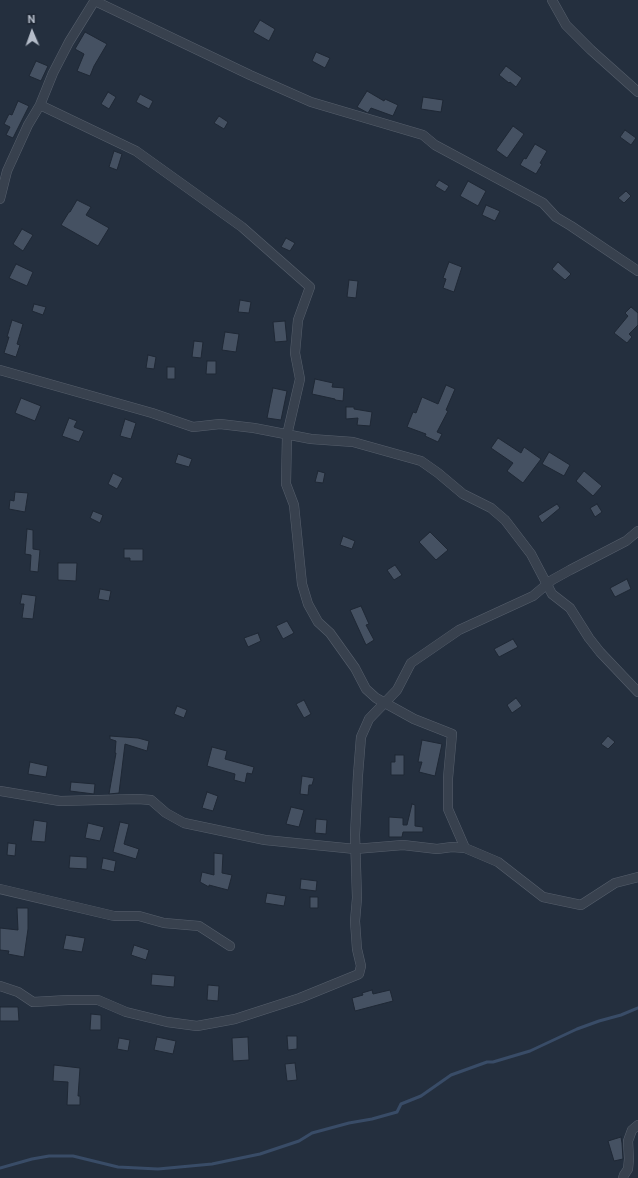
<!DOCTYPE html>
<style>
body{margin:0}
#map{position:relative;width:638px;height:1178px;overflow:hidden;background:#242f3e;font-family:Roboto,sans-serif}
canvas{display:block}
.north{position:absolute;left:12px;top:12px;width:40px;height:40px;-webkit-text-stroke:3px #1d2633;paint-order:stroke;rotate:358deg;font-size:11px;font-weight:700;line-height:16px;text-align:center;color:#b4bcc9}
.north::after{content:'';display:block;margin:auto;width:14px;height:18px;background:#b4bcc9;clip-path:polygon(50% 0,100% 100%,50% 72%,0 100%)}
</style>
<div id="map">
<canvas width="638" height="1178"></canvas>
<div class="north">N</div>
</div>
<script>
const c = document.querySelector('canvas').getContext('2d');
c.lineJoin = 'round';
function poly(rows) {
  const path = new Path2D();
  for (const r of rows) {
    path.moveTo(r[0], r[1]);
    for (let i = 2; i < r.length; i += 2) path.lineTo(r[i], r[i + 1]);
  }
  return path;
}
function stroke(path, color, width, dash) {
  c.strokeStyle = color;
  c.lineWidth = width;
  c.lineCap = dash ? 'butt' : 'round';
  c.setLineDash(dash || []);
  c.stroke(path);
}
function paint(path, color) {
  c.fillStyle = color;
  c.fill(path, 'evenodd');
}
stroke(poly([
 [0,1168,32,1159,49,1156,73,1156,118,1167,158,1169,212,1164,260,1154,299,1141,312,1133,349,1123,372,1119,397,1112,401,1104,421,1096,451,1075,487,1062,493,1062,530,1051,577,1029,599,1021,621,1015,638,1008]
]), '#394c67', 3);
const building = poly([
 [260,20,275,29,269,41,253,32,260,20],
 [85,32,107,44,94,66,90,76,77,71,84,54,75,49,85,32],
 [316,52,330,58,325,68,312,61,316,52],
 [36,61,48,66,41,81,29,76,36,61],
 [506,66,522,78,516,87,510,82,509,83,499,75,506,66],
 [367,91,384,101,385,99,398,105,393,116,371,108,368,113,357,107,367,91],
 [108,92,116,97,109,109,101,104,108,92],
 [140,94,153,101,149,109,136,102,140,94],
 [423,97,443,100,441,112,421,109,423,97],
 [18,101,29,106,13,138,6,135,10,127,4,124,9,114,12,115,18,101],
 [219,116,228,122,224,129,214,123,219,116],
 [513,126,524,134,507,158,496,150,513,126],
 [625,130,636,138,631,145,620,137,625,130],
 [535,144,547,151,540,163,542,164,536,174,520,165,524,158,526,159,535,144],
 [114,151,122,154,117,170,109,167,114,151],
 [439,180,449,186,445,192,435,186,439,180],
 [468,181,486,191,478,206,460,196,468,181],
 [626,191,631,196,624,203,618,198,626,191],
 [77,200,91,207,86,215,109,228,98,246,61,225,69,212,70,212,77,200],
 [486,205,500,211,495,221,482,215,486,205],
 [22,229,33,235,23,251,13,244,22,229],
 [286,238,295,243,290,251,281,247,286,238],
 [449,262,462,267,454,292,443,288,446,279,443,278,449,262],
 [558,262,571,274,565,280,552,269,558,262],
 [16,264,33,272,27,286,9,278,16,264],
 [349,280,358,281,356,298,347,297,349,280],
 [240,300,251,302,249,313,238,312,240,300],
 [34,304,46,307,43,315,32,311,34,304],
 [631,307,638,313,638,325,629,334,632,337,627,343,614,333,628,316,625,313,631,307],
 [12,320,23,324,17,344,20,345,16,357,4,353,9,337,7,337,12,320],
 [285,321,287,341,275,342,273,322,285,321],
 [225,332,239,334,236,352,222,350,225,332],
 [194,341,203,342,201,358,192,357,194,341],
 [148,355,156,357,154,369,146,368,148,355],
 [207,361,216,361,216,374,206,374,207,361],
 [167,367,175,367,175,379,167,379,167,367],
 [315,379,333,383,332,387,344,388,343,401,335,400,335,399,312,394,315,379],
 [446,385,455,389,446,410,448,411,437,432,442,434,438,442,425,436,426,434,407,427,413,412,416,413,422,397,438,404,446,385],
 [273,388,287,391,281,420,267,418,273,388],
 [21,398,41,406,35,421,15,413,21,398],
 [346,407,354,407,354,409,372,412,370,426,357,425,358,418,346,419,346,407],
 [69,418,77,421,74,427,84,431,79,442,62,436,69,418],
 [125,419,136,423,131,439,120,436,125,419],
 [498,438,521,453,524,447,541,459,523,483,507,471,513,463,491,448,498,438],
 [549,452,570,465,564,476,542,464,549,452],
 [178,454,192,459,189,467,175,463,178,454],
 [318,471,325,473,323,483,315,482,318,471],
 [584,471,602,486,593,496,576,481,584,471],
 [113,473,123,478,117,489,108,484,113,473],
 [15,492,28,493,25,512,9,509,10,500,14,501,15,492],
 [557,504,560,508,542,523,538,516,557,504],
 [597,504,602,512,595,517,590,508,597,504],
 [93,511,103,515,100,523,90,518,93,511],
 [27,529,33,530,33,549,40,550,38,572,30,571,31,555,25,554,27,529],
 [430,532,448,550,436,560,419,542,430,532],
 [343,536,355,541,352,549,340,545,343,536],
 [124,549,143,549,143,561,130,561,130,558,124,558,124,549],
 [58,563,77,563,76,581,58,580,58,563],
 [395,565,402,575,394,580,387,570,395,565],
 [627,579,631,589,615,597,610,588,627,579],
 [100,589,111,591,109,601,98,599,100,589],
 [22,594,36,596,33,619,22,618,24,604,20,604,22,594],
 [361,606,369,624,366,625,374,640,366,645,350,610,361,606],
 [287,621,294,633,283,639,276,626,287,621],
 [258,633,261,641,248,647,244,638,258,633],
 [513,639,518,647,499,657,494,649,513,639],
 [516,698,522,706,512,713,507,705,516,698],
 [304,700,311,714,304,718,296,704,304,700],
 [177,706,187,710,184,718,174,714,177,706],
 [110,736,138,738,149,741,147,751,125,744,119,793,109,794,116,753,115,753,116,741,110,739,110,736],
 [608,736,615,742,608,749,601,744,608,736],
 [422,740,442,744,435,776,419,772,422,762,418,762,422,740],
 [212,747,227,751,225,759,254,767,252,774,247,773,245,783,234,780,235,774,207,766,212,747],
 [395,755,404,755,404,775,391,775,391,762,395,762,395,755],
 [30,762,48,766,46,777,28,774,30,762],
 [302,776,314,778,312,785,309,785,308,795,300,794,302,776],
 [71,782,95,784,94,794,70,791,71,782],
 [207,792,218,796,213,811,202,808,207,792],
 [412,804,415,805,415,826,423,827,423,832,403,832,402,837,389,837,389,817,403,818,403,825,407,825,412,804],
 [291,807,304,810,299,827,286,824,291,807],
 [316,819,327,820,326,834,315,833,316,819],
 [34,820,47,822,45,842,31,841,34,820],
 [120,822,129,824,124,844,139,849,136,859,113,852,120,822],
 [88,823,104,827,100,841,85,838,88,823],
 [8,843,16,844,15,856,7,855,8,843],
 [214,853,223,854,222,873,232,875,228,890,209,885,209,887,200,882,202,872,214,875,214,853],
 [70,856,87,857,87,869,69,868,70,856],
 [103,858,116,861,114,872,101,869,103,858],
 [301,879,317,881,316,891,300,889,301,879],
 [267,893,286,896,284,906,265,903,267,893],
 [310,897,318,897,318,908,310,908,310,897],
 [17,908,28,908,28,929,24,957,8,954,9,951,0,950,0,928,18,930,17,908],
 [66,935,85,938,82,952,63,949,66,935],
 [134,945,149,950,146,960,131,955,134,945],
 [152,974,175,976,174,987,151,985,152,974],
 [208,985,219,986,218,1001,207,1000,208,985],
 [372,990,373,994,390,990,393,1001,355,1011,352,998,363,995,362,993,372,990],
 [0,1007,18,1007,19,1021,0,1021,0,1007],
 [91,1014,101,1015,101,1030,90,1030,91,1014],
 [287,1036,297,1036,297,1049,288,1050,287,1036],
 [157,1037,176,1041,173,1054,154,1050,157,1037],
 [248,1037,249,1060,233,1061,232,1038,248,1037],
 [119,1038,130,1040,128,1051,117,1049,119,1038],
 [295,1063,297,1080,287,1081,285,1064,295,1063],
 [54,1065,80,1068,78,1096,80,1096,80,1105,67,1105,68,1082,53,1081,54,1065],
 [621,1137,622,1143,623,1159,614,1161,608,1141,621,1137]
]);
paint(building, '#455162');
stroke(building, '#1f2835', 1);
const minor = poly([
 [552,0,566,25,591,50,638,92],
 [95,1,250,75,311,102,423,135,435,145,543,203,556,217,571,226,638,271],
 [40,105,136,151,242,227,310,287,298,320,295,353,300,379,287,435,286,484,294,505,302,584,308,604,318,622,330,633,355,668,366,689,376,698,414,719,452,734,448,778,448,809,465,848,498,862,543,897,581,905,615,883,638,877],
 [0,199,7,171,28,125,40,105,53,73,69,42,95,0],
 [0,370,152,413,193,427,220,424,254,428,311,439,353,442,421,461,438,473,463,494,491,508,505,520,531,554,552,594,570,608,589,638,600,652,638,692],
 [0,791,60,801,138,799,151,800,166,813,184,823,265,840,355,849,403,845,437,849,452,847,465,848],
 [0,889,114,916,139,916,164,923,199,926,230,946],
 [0,986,18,992,33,1002,68,1000,98,1000,126,1012,167,1022,197,1026,235,1019,300,998,359,974,361,966,357,949,355,921,357,898,355,835,358,775,361,737,369,719,397,690,411,663,459,630,533,596,552,580,570,570,626,541,638,531],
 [623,1178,624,1175,628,1169,629,1159,628,1141,632,1130,638,1125]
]);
stroke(minor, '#565f6c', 10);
stroke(minor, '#38414e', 9);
</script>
